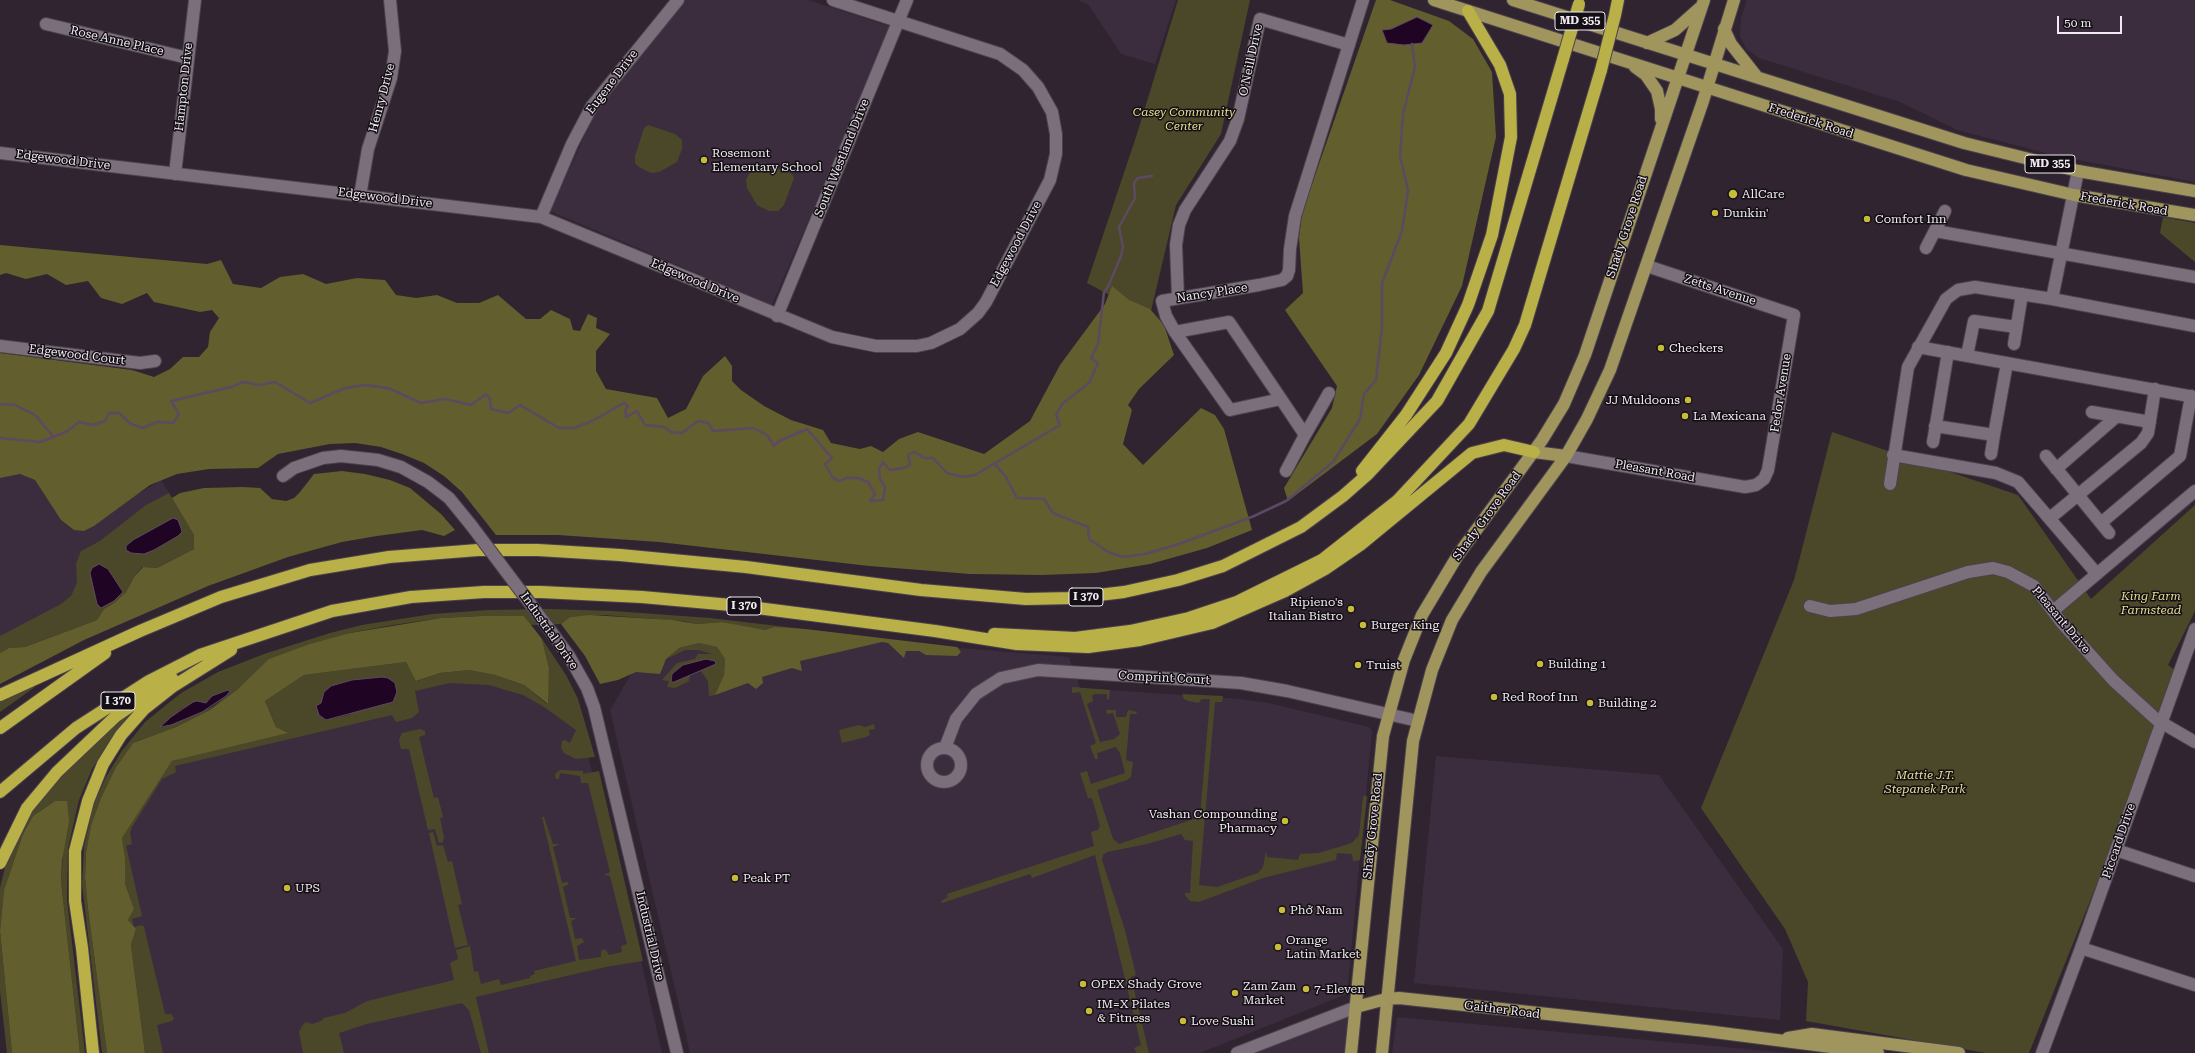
<!DOCTYPE html>
<meta charset="utf-8">
<style>
body{margin:0}
#map{position:relative;width:2195px;height:1053px;overflow:hidden;background:#2f2430;font-family:"Roboto Serif",serif}
canvas{display:block}
.scale{position:absolute;left:2057px;top:16px;width:65px;height:18px;box-sizing:border-box;border:2px solid #f0e9f1;border-top:0;padding-left:5px;font-size:12px;line-height:14px;white-space:nowrap;color:#f0e9f1;-webkit-text-stroke:3px #140f14;paint-order:stroke}
</style>
<div id="map">
<canvas width="2195" height="1053"></canvas>
<div class="scale">50 m</div>
</div>
<script>
const c = document.querySelector('canvas').getContext('2d');
c.lineJoin = 'round';
function paint(path, color) {
  c.fillStyle = color;
  c.fill(path, 'evenodd');
}
function poly(rows) {
  const path = new Path2D();
  for (const r of rows) {
    if (r.length === 3) {
      path.moveTo(r[0] + r[2], r[1]);
      path.arc(r[0], r[1], r[2], 0, 2 * Math.PI);
      continue;
    }
    path.moveTo(r[0], r[1]);
    for (let i = 2; i < r.length; i += 2) path.lineTo(r[i], r[i + 1]);
  }
  return path;
}
function stroke(path, color, width, dash) {
  c.strokeStyle = color;
  c.lineWidth = width;
  c.lineCap = dash ? 'butt' : 'round';
  c.setLineDash(dash || []);
  c.stroke(path);
}
function drawText(font, color, halo, rows, align = 'center') {
  c.font = font + ' "Roboto Serif",serif';
  c.lineWidth = 3;
  c.setLineDash([]);
  c.textBaseline = 'middle';
  c.strokeStyle = halo;
  c.fillStyle = color;
  for (const [text, x, y, turn = 0] of rows) {
    c.save();
    c.translate(x, y);
    c.rotate((+turn || 0) * Math.PI / 180);
    c.textAlign = isNaN(turn) ? turn : align;
    if (halo) c.strokeText(text, 0, 0);
    c.fillText(text, 0, 0);
    c.restore();
  }
}
paint(poly([
 [683,0,808,0,891,27,772,305,550,211,597,109],
 [1077,0,1176,0,1155,64,1121,54,1088,4],
 [1747,0,2195,0,2195,182,2057,156,1957,130,1900,102,1759,58,1746,49,1740,36,1741,18],
 [20,474,35,480,61,520,69,527,84,531,94,526,133,497,161,480,185,517,0,653,0,478],
 [661,623,1069,657,1080,688,1240,699,1269,703,1369,727,1372,731,1347,994,1200,1053,690,1053,610,710],
 [470,676,521,689,581,726,636,956,471,994,485,1053,162,1053,115,842,171,759,401,705,411,686],
 [1436,756,1659,775,1783,949,1780,1020,1414,983],
 [641,961,662,1053,489,1053,476,997,606,967],
 [1354,1009,1350,1053,1241,1053],
 [1397,1017,1789,1053,1392,1053]
]), '#3c2d3e');
paint(poly([
 [1178,0,1250,0,1221,134,1176,205,1151,311,1136,309,1087,283,1137,134],
 [648,125,675,134,682,140,682,149,677,162,659,172,651,173,639,167,635,163,635,156,644,128],
 [764,163,792,174,794,178,784,205,778,211,769,211,757,205,747,188,746,180,752,168,757,164],
 [2163,217,2195,223,2195,262,2160,233],
 [1832,432,2018,495,2091,599,2195,505,2195,611,2168,665,2178,672,2161,724,2029,1053,1986,1053,1806,1021,1808,982,1785,929,1701,808,1794,580],
 [169,493,194,535,194,549,157,568,142,567,134,577,126,592,114,603,104,609,97,620,25,647,9,648,0,653,0,636,61,604,71,596,77,583,76,564,81,551,100,541,146,505],
 [173,518,178,536,154,550,138,554,133,540],
 [99,564,108,569,121,595,106,606],
 [549,609,613,611,710,618,889,639,774,627,765,630,748,628,722,622,697,624,682,621,603,615,570,617,561,624,531,625,524,616,482,616,441,618,393,625,350,633,238,689,210,710,176,727,133,743,116,767,101,798,91,825,86,853,85,877,88,909,107,1053,102,1053,84,901,82,884,84,847,93,806,106,777,121,752,145,722,181,693,218,672,264,654,330,633,362,625,432,614,488,610],
 [228,690,230,692,226,696,214,706,187,719,161,728,181,709,197,701,206,703,212,696],
 [542,639,566,675,578,699,595,757,576,759,564,753,561,748,562,741,565,740,570,743,576,730,544,707,523,695,489,685,450,683,415,691,419,712,412,718,396,722,392,715,175,766,176,772,162,779,132,827,130,833,132,844,126,846,142,916,132,919,134,927,142,925,144,927,165,1014,171,1014,174,1018,172,1021,157,1025,163,1053,145,1053,131,945,136,929,128,920,134,909,125,884,125,858,122,838,172,761,287,733,276,727,265,701,304,675,406,662,417,681,440,673,469,670,495,675,524,685,547,704,549,668],
 [382,677,388,678,349,715,326,720,319,715,316,706,321,703,331,686,352,680],
 [699,643,717,647,725,659,724,675,715,695,709,696,708,681,700,670,714,665,714,661,677,669,670,677,673,682,690,675,689,681,675,688,667,687,669,681,662,680,677,663,695,659,698,654,712,654,699,650,685,650,666,659,679,648],
 [34,685,35,687,0,712,0,702],
 [1072,687,1110,690,1109,700,1107,699,1107,694,1096,694,1092,695,1093,701,1087,704,1100,742,1114,739,1120,734,1113,713,1107,714,1106,710,1116,710,1116,717,1126,717,1128,710,1137,712,1136,714,1130,714,1126,760,1133,762,1131,777,1127,780,1097,790,1113,839,1119,844,1200,817,1210,699,1201,699,1199,703,1189,701,1184,699,1182,694,1223,696,1222,702,1215,702,1199,885,1217,887,1258,873,1263,867,1266,851,1267,857,1298,860,1300,854,1319,853,1352,843,1359,835,1363,797,1365,795,1367,797,1360,860,1353,861,1352,854,1337,853,1336,860,1263,878,1199,902,1190,901,1185,895,1185,893,1190,893,1193,841,1185,840,1181,834,1147,844,1107,852,1103,855,1102,860,1125,930,1136,975,1131,977,1149,1053,1137,1053,1134,1048,1141,1045,1095,855,1032,878,1030,874,942,903,941,901,948,897,947,894,1094,846,1091,832,1098,830,1100,826,1092,798,1088,798,1080,773,1087,771,1091,784,1125,773,1120,753,1116,747,1097,753,1098,759,1095,759,1090,746,1096,743,1080,692,1072,693],
 [128,714,130,715,110,740,92,769,79,800,68,848,67,900,85,1053,80,1053,61,881,67,801,55,801,33,816,23,834,4,890,0,931,12,1053,7,1053,0,991,0,888,6,863,30,814,49,787,101,736],
 [874,724,875,729,869,730,870,735,866,737,842,743,839,730,859,725,865,727],
 [420,729,425,731,425,735,419,737,434,798,438,797,443,817,440,818,444,837,443,842,439,843,435,829,428,830,409,749,401,749,399,740,402,733],
 [560,770,583,771,583,774,599,771,643,961,606,967,476,997,489,1053,481,1053,469,1010,462,1003,367,1024,339,1033,344,1053,303,1053,299,1032,302,1026,306,1022,312,1024,321,1021,324,1018,345,1013,367,1001,454,980,450,963,458,959,456,950,470,946,474,972,478,971,481,984,499,979,501,985,530,978,530,976,535,974,534,971,576,961,542,817,544,817,553,844,560,844,553,847,562,883,567,882,569,884,563,887,570,918,577,918,571,921,575,939,582,938,584,942,577,946,579,960,601,957,601,951,605,949,609,955,622,952,621,946,627,944,610,876,604,875,610,872,588,783,581,783,580,776,560,773,559,779,556,779,555,774],
 [433,832,437,846,443,845,448,862,452,861,462,904,458,905,468,945,455,948,429,833]
]), '#4b4829');
paint(poly([
 [1376,0,1390,0,1449,21,1473,39,1492,72,1496,137,1462,286,1419,375,1377,434,1288,501,1284,488,1332,408,1337,386,1285,310,1303,293,1299,238,1302,213],
 [0,245,207,264,221,260,233,284,261,288,280,277,303,274,326,284,357,278,385,280,396,295,416,298,437,295,457,303,479,303,498,295,526,319,540,319,551,310,570,319,573,330,580,331,588,314,597,318,596,328,610,334,596,351,596,371,606,389,657,398,668,418,686,409,703,376,725,356,732,366,732,381,741,390,764,406,791,420,823,430,831,443,860,449,871,446,883,452,899,439,918,432,984,454,1030,421,1060,365,1105,304,1112,286,1129,300,1150,309,1164,325,1174,355,1139,389,1128,405,1132,410,1123,444,1143,465,1201,408,1215,415,1224,429,1252,530,1207,548,1150,564,1096,573,1042,575,970,574,869,566,659,542,558,535,496,535,462,492,444,476,424,463,402,454,381,447,355,443,330,444,278,454,258,468,209,469,177,474,150,485,94,526,84,531,74,530,61,520,35,480,20,474,0,478,0,353,132,370,154,377,170,369,183,357,199,357,208,347,210,332,219,318,212,310,200,312,154,302,147,293,122,304,101,298,88,281,66,285,47,274,26,279,6,273,0,275],
 [342,471,365,474,390,480,410,488,441,514,455,530,444,536,422,530,377,536,342,542,288,557,208,586,84,640,0,684,0,653,9,648,25,647,97,620,104,609,114,603,126,592,134,577,143,567,157,568,194,549,194,535,172,498,180,493,204,488,243,487,260,488,272,499,286,501,294,498,300,492,314,474],
 [590,615,673,620,697,624,722,622,765,630,774,627,805,629,957,647,961,652,957,656,926,655,919,651,906,651,904,658,888,643,882,642,800,661,802,671,792,668,762,677,763,683,756,689,748,683,715,695,724,675,725,659,717,647,699,643,679,648,666,659,660,674,636,672,618,680,600,684,585,656,561,624,570,617],
 [482,616,524,616,542,639,549,668,548,704,524,685,495,675,469,670,440,673,416,681,406,662,304,675,265,701,276,727,288,733,172,761,122,838,125,858,125,884,134,909,128,920,136,929,131,945,145,1053,107,1053,88,909,85,877,86,853,91,825,101,798,116,767,133,743,176,727,210,710,238,689,269,659,310,644,350,633,441,618],
 [55,801,67,801,69,821,62,861,61,881,80,1053,12,1053,0,931,4,890,23,834,33,816]
]), '#635e2d');
const water = poly([
 [1417,17,1433,25,1422,43,1404,45,1387,43,1382,30,1391,29,1417,17],
 [173,518,178,520,181,528,182,532,178,536,154,550,144,554,131,553,126,550,126,546,133,540,173,518],
 [99,564,108,569,123,592,114,601,101,608,97,604,90,573,92,568,99,564],
 [706,659,715,661,716,664,674,682,671,682,672,674,683,665,706,659],
 [382,677,388,678,395,683,397,692,393,702,326,720,319,715,316,706,321,703,324,692,331,686,352,680,382,677],
 [228,690,230,691,226,696,202,712,171,725,160,727,171,717,193,702,197,701,206,703,212,696,228,690]
]);
paint(water, '#200424');
stroke(water, '#5e4962', 1);
stroke(poly([
 [0,404,15,405,35,415,53,436],
 [0,438,40,442,66,432,79,422,93,425,105,421,109,413,119,413,131,424,143,428,157,422,173,423,179,414,171,401,231,387,244,382,259,385,275,382,310,403,345,388,366,385,388,388,421,403,445,399,471,405,486,394,490,399,491,409,508,413,520,405,559,428,574,428,592,421,624,403,628,406,625,411,626,417,637,411,645,425,664,427,671,432,682,433,698,421,708,423,713,431,753,428,767,435,774,446,779,441,807,429,832,458,825,464,833,478,840,481,846,478,858,478,868,482,875,494,870,501,883,500,885,487,880,479,879,469,883,462,890,470,904,468,910,465,908,455,914,452,924,458,933,458,947,473,962,477,975,475,1060,425,1056,415,1062,404,1089,383,1098,363,1091,358,1098,344,1104,292,1108,287,1121,256,1123,247,1119,227,1135,198,1134,183,1138,178,1152,176],
 [994,463,1006,477,1017,498,1044,499,1053,513,1088,527,1089,539,1108,552,1123,557,1145,554,1179,544,1254,516,1286,501,1333,462,1360,419,1364,394,1376,380,1382,327,1382,283,1402,231,1408,190,1400,156,1403,114,1415,67,1412,44]
]), '#5e4962', 2.5);
const minor = poly([
 [46,24,188,58],
 [0,153,541,217,832,337,876,346,917,346,931,343,960,329,978,313,986,302,1050,180,1056,154,1056,134,1052,112,1038,87,1023,70,1000,54,833,0],
 [2078,171,2052,299,2195,326],
 [175,174,195,0],
 [360,196,368,149,391,78,395,51,390,0],
 [541,217,572,144,592,106,678,0],
 [1935,231,2195,277],
 [1926,248,1945,211],
 [1178,298,1176,245,1179,225,1185,210,1230,141,1238,119,1260,19,1349,45],
 [777,316,907,0],
 [1175,332,1229,322,1281,399,1230,410,1175,332,1166,316,1162,301,1259,285,1282,280,1287,276,1289,270,1290,249,1295,216,1363,0],
 [2014,344,2022,294],
 [0,346,140,363,155,361],
 [1918,347,2195,397],
 [1967,356,1974,321,2016,327],
 [1281,399,1305,435,1286,471],
 [2092,412,2150,422],
 [1935,426,1994,435,2007,363],
 [1305,435,1329,393],
 [1933,442,1948,352],
 [1991,454,1994,435],
 [1893,455,1996,473,2018,482,2097,574],
 [1566,456,1745,487,1756,485,1764,479,1768,470,1794,315,1647,266],
 [2046,456,2109,533],
 [2056,469,2116,417],
 [283,476,294,468,323,458,341,456,378,460,401,467,428,482,449,498,471,525],
 [1890,484,1908,367,1946,299,1958,290,1975,287,2052,299],
 [2050,518,2141,443,2148,433,2155,389],
 [2101,523,2180,456,2191,396],
 [1810,606,1830,611,1856,609,1968,572,1993,568,2008,572,2034,586,2061,622,2113,680,2157,720,2195,742],
 [2053,611,2195,491],
 [547,626,569,656,587,688,594,707,677,1053],
 [944,765,17],
 [945,748,956,719,976,694,1001,678,1038,670,1241,683,1287,691,1418,721],
 [2116,850,2195,876],
 [2081,948,2195,985],
 [1237,1053,1356,1007],
 [2042,1053,2081,948,2195,629]
]);
const major = poly([
 [1434,0,1966,170,2074,195,2195,215],
 [1513,0,1964,143,2078,171,2195,191],
 [1724,29,1731,44,1757,77],
 [1647,43,1675,30,1702,6],
 [1635,67,1646,75,1657,91,1661,109,1661,119],
 [1534,452,1566,456],
 [1356,1007,1386,999,1399,998,1706,1031,1878,1053],
 [1788,1038,1812,1034,1959,1053],
 [1351,1053,1383,736,1404,660,1422,615,1458,555,1542,440,1564,404,1585,355,1704,0],
 [1382,1053,1413,741,1432,670,1452,620,1481,572,1566,456,1587,419,1610,370,1703,101,1734,0]
]);
const highway = poly([
 [1615,15,1618,0],
 [1362,471,1406,415,1446,353,1468,305,1492,235,1511,137,1510,94,1500,65,1468,11],
 [994,634,1075,638,1130,631,1189,618,1237,602,1322,560,1397,501,1469,424,1514,349,1525,325,1601,70],
 [0,695,140,631,221,597,310,570,389,557,478,550,538,550,620,555,746,567,921,590,1026,599,1073,598,1124,592,1178,580,1223,566,1301,527,1343,496,1368,474,1437,401,1488,311,1563,59],
 [0,728,105,653],
 [0,792,76,728,149,681,200,655,332,611,411,597,484,592,541,592,642,597,742,606,935,631,1017,644,1088,647,1140,640,1212,623,1285,591,1325,569,1360,545,1472,453,1504,445,1534,452],
 [0,863,27,808,57,772,116,716,172,678],
 [93,1053,82,948,75,901,75,851,88,801,103,764,121,735,144,709,172,687,231,650]
]);
stroke(minor, '#4b424c', 14);
stroke(major, '#4b424c', 14);
stroke(highway, '#4b424c', 14);
stroke(minor, '#7b6f7c', 12);
stroke(major, '#a0965d', 12);
stroke(highway, '#b9b048', 12);
const minorBridge = poly([
 [471,525,547,626]
]);
const highwayBridge = poly([
 [1563,59,1579,4],
 [1601,70,1615,15]
]);
stroke(minorBridge, '#4b424c', 14, []);
stroke(highwayBridge, '#4b424c', 14, []);
stroke(minorBridge, '#7b6f7c', 12);
stroke(highwayBridge, '#b9b048', 12);
for (const [x, y, r, color] of [
 [704,160,4,"#c7bb3c"],
 [1733,194,5,"#c7bb3c"],
 [1715,213,4,"#c7bb3c"],
 [1867,219,4,"#c7bb3c"],
 [1661,348,4,"#c7bb3c"],
 [1688,400,4,"#c7bb3c"],
 [1685,416,4,"#c7bb3c"],
 [1351,609,4,"#c7bb3c"],
 [1363,625,4,"#c7bb3c"],
 [1540,664,4,"#c7bb3c"],
 [1358,665,4,"#c7bb3c"],
 [1494,697,4,"#c7bb3c"],
 [1590,703,4,"#c7bb3c"],
 [1285,821,4,"#c7bb3c"],
 [735,878,4,"#c7bb3c"],
 [287,888,4,"#c7bb3c"],
 [1282,910,4,"#c7bb3c"],
 [1278,947,4,"#c7bb3c"],
 [1083,984,4,"#c7bb3c"],
 [1306,989,4,"#c7bb3c"],
 [1235,993,4,"#c7bb3c"],
 [1089,1011,4,"#c7bb3c"],
 [1183,1021,4,"#c7bb3c"]
]) {
  const dot = new Path2D();
  dot.arc(x, y, r, 0, 2 * Math.PI);
  c.fillStyle = color;
  c.fill(dot);
  stroke(dot, '#140f14', 1.5);
}
for (const [x, y, w] of [
 [1580,21,50],
 [2050,164,50],
 [1086,597,34],
 [744,606,34],
 [118,701,34]
]) {
  const box = new Path2D();
  box.roundRect(x - w / 2, y - 9, w, 18, 3);
  c.fillStyle = '#140f14';
  c.fill(box);
  stroke(box, '#f0e9f1', 1);
}
drawText('bold 11px', '#f0e9f1', null, [
 ["MD 355",1580,21],
 ["MD 355",2050,164],
 ["I 370",1086,597],
 ["I 370",744,606],
 ["I 370",118,701]
]);
drawText('12px', '#f0e9f1', '#140f14', [
 ["Rose Anne Place",117,41,13],
 ["O'Neill Drive",1251,60,-78],
 ["Eugene Drive",612,82,-53],
 ["Hampton Drive",184,87,-84],
 ["Henry Drive",382,98,-75],
 ["Frederick Road",1811,121,18],
 ["South Westland Drive",842,158,-68],
 ["Edgewood Drive",63,160,7],
 ["Edgewood Drive",385,198,7],
 ["Frederick Road",2124,204,10],
 ["Shady Grove Road",1627,227,-72],
 ["Edgewood Drive",1016,244,-62],
 ["Edgewood Drive",695,281,23],
 ["Zetts Avenue",1720,290,18],
 ["Nancy Place",1212,293,-9],
 ["Edgewood Court",77,355,7],
 ["Fedor Avenue",1781,393,-81],
 ["Pleasant Road",1655,471,10],
 ["Shady Grove Road",1487,516,-54],
 ["Pleasant Drive",2061,620,50],
 ["Industrial Drive",549,631,55],
 ["Comprint Court",1164,678,3],
 ["Shady Grove Road",1373,826,-84],
 ["Piccard Drive",2119,841,-71],
 ["Industrial Drive",650,936,77],
 ["Gaither Road",1502,1010,7]
]);
drawText('italic 12px', '#e6df91', '#140f14', [
 ["Casey Community",1184,112],
 ["Center",1184,126],
 ["King Farm",2151,596],
 ["Farmstead",2151,610],
 ["Mattie J.T.",1925,775],
 ["Stepanek Park",1925,789]
]);
drawText('12px', '#f0e9f1', '#140f14', [
 ["Rosemont",712,153],
 ["Elementary School",712,167],
 ["AllCare",1742,194],
 ["Dunkin'",1723,213],
 ["Comfort Inn",1875,219],
 ["Checkers",1669,348],
 ["JJ Muldoons",1680,400,"right"],
 ["La Mexicana",1693,416],
 ["Ripieno's",1343,602,"right"],
 ["Italian Bistro",1343,616,"right"],
 ["Burger King",1371,625],
 ["Building 1",1548,664],
 ["Truist",1366,665],
 ["Red Roof Inn",1502,697],
 ["Building 2",1598,703],
 ["Vashan Compounding",1277,814,"right"],
 ["Pharmacy",1277,828,"right"],
 ["Peak PT",743,878],
 ["UPS",295,888],
 ["Phở Nam",1290,910],
 ["Orange",1286,940],
 ["Latin Market",1286,954],
 ["OPEX Shady Grove",1091,984],
 ["Zam Zam",1243,986],
 ["Market",1243,1000],
 ["7-Eleven",1314,989],
 ["IM=X Pilates",1097,1004],
 ["& Fitness",1097,1018],
 ["Love Sushi",1191,1021]
], 'left');
</script>
